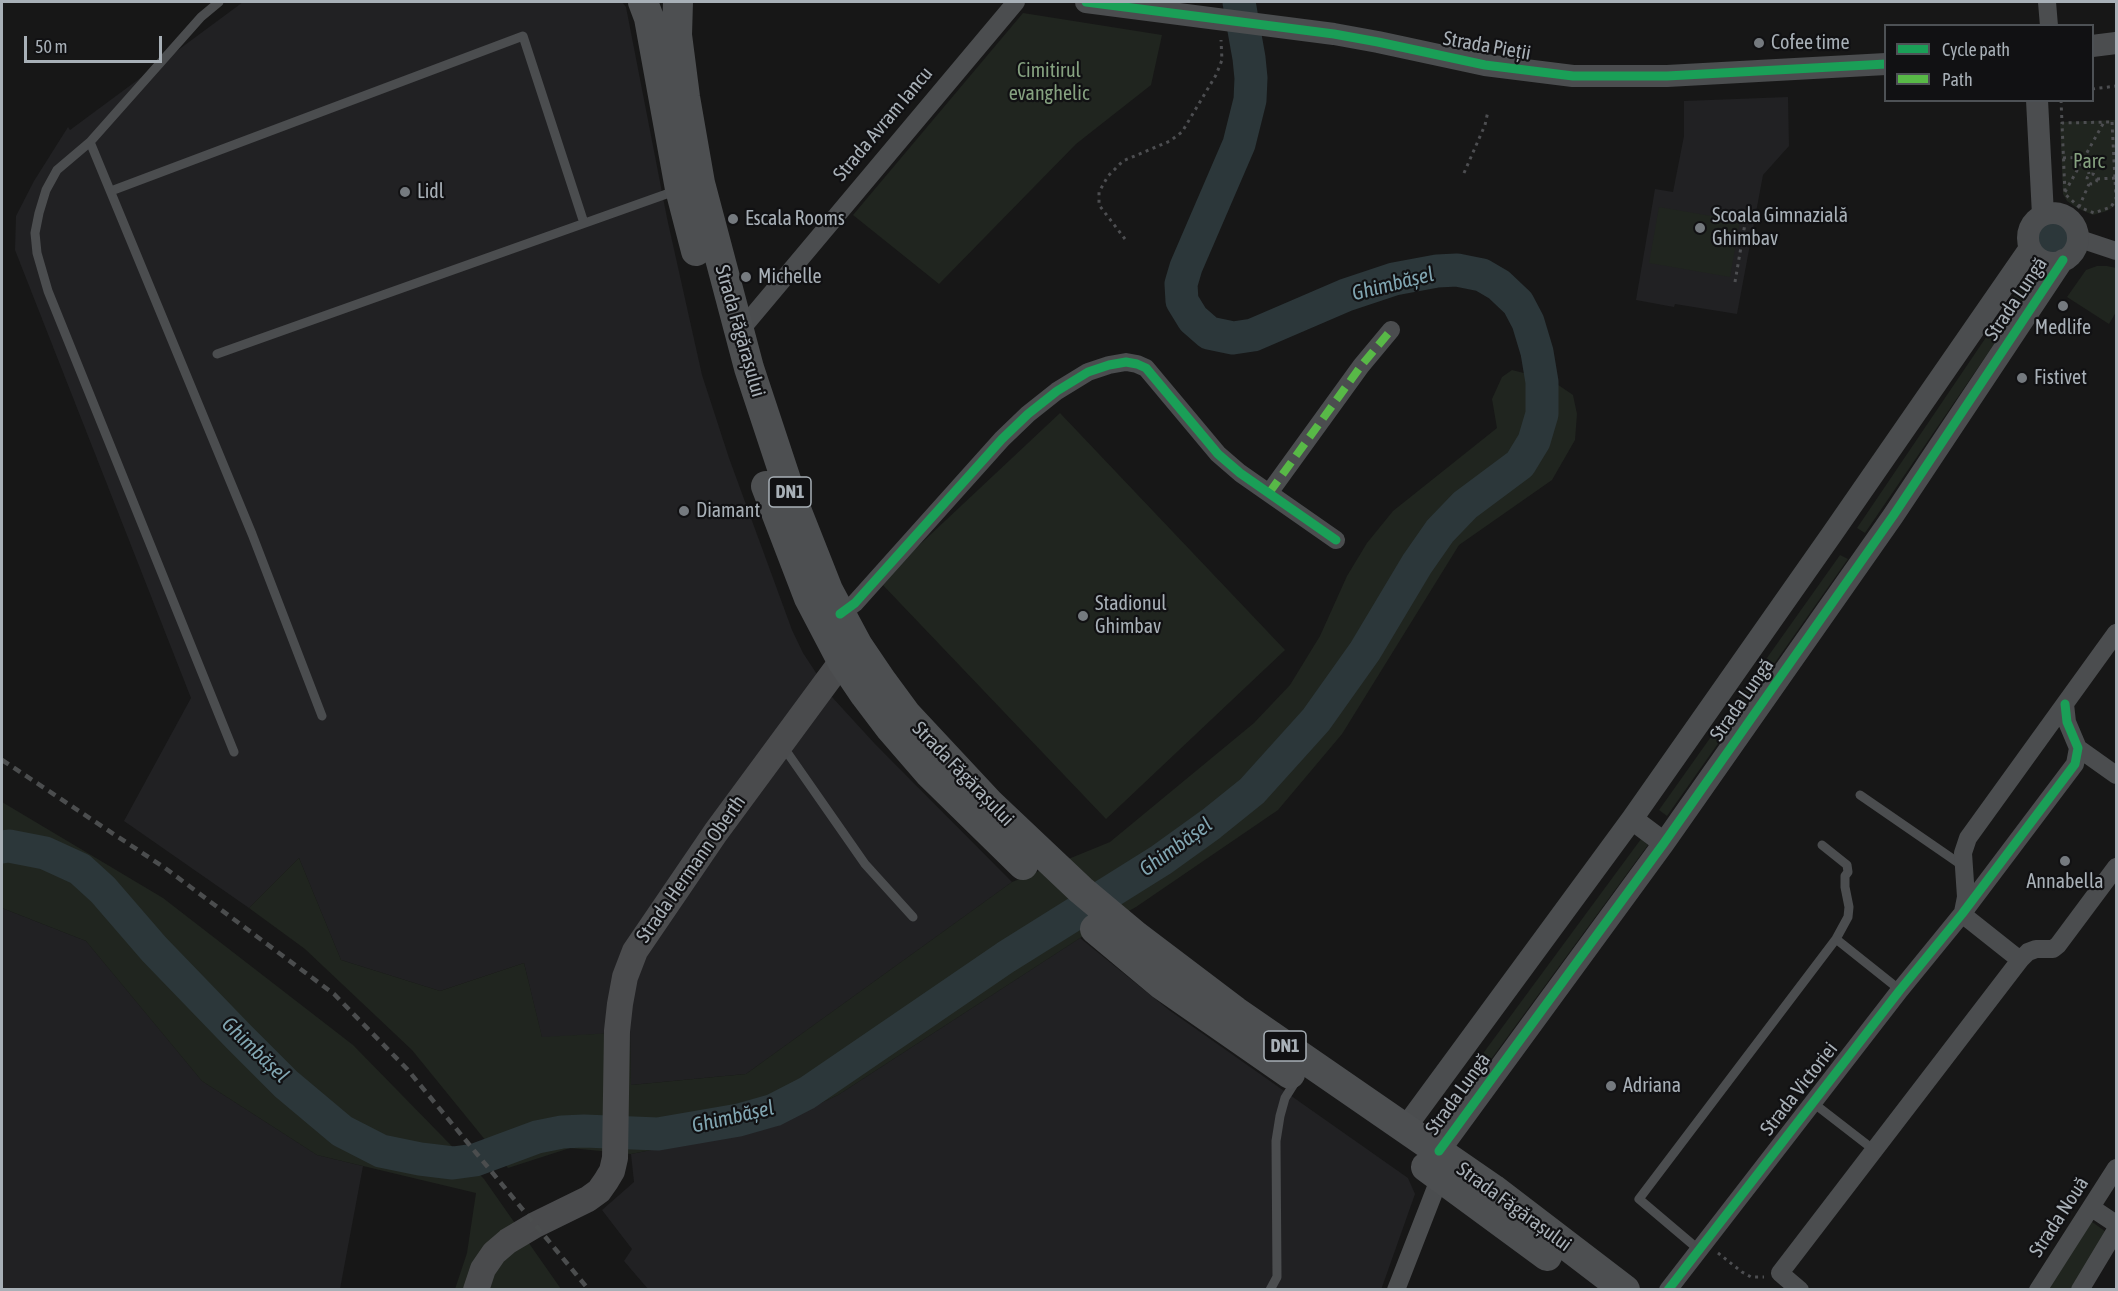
<!DOCTYPE html>
<meta charset="utf-8">
<style>
body{margin:0}
#map{position:relative;width:2118px;height:1291px;overflow:hidden;background:#171717;font-family:"Asap Condensed",sans-serif}
canvas{display:block}
.frame{position:absolute;inset:0;border:3px solid #a8b0b7;pointer-events:none}
.legend{position:absolute;left:1884px;top:24px;width:210px;height:78px;box-sizing:border-box;background:#111113;border:2px solid #4d5155;margin:0;padding:8px 10px;list-style:none;font-size:18px;color:#a8b0b7}
.legend li{display:flex;align-items:center;gap:12px;height:30px}
.legend b{width:30px;border:2px solid #4d5155}
.scale{position:absolute;left:24px;top:36px;width:138px;height:27px;box-sizing:border-box;border:3px solid #a8b0b7;border-top:0;padding-left:8px;font-size:18px;line-height:21px;white-space:nowrap;color:#a8b0b7;-webkit-text-stroke:4px #111113;paint-order:stroke}
</style>
<div id="map">
<canvas width="2118" height="1291"></canvas>
<div class="frame"></div>
<ul class="legend">
<li><b style="height:8px;background:#1a9f57"></b>Cycle path</li>
<li><b style="height:8px;background:#58b947"></b>Path</li>
</ul>
<div class="scale">50 m</div>
</div>
<script>
const c = document.querySelector('canvas').getContext('2d');
c.lineJoin = 'round';
function paint(path, color) {
  c.fillStyle = color;
  c.fill(path, 'evenodd');
}
function poly(rows) {
  const path = new Path2D();
  for (const r of rows) {
    if (r.length === 3) {
      path.moveTo(r[0] + r[2], r[1]);
      path.arc(r[0], r[1], r[2], 0, 2 * Math.PI);
      continue;
    }
    path.moveTo(r[0], r[1]);
    for (let i = 2; i < r.length; i += 2) path.lineTo(r[i], r[i + 1]);
  }
  return path;
}
function stroke(path, color, width, dash) {
  c.strokeStyle = color;
  c.lineWidth = width;
  c.lineCap = dash ? 'butt' : 'round';
  c.setLineDash(dash || []);
  c.stroke(path);
}
function drawText(font, color, halo, rows, align = 'center') {
  c.font = font + ' "Asap Condensed",sans-serif';
  c.lineWidth = 4.5;
  c.setLineDash([]);
  c.textBaseline = 'middle';
  c.strokeStyle = halo;
  c.fillStyle = color;
  for (const [text, x, y, turn = 0] of rows) {
    c.save();
    c.translate(x, y);
    c.rotate((+turn || 0) * Math.PI / 180);
    c.textAlign = isNaN(turn) ? turn : align;
    if (halo) c.strokeText(text, 0, 0);
    c.fillText(text, 0, 0);
    c.restore();
  }
}
paint(poly([
 [243,2,622,2,626,7,667,218,702,375,729,458,792,630,803,653,832,697,875,744,1012,882,746,1074,631,1085,630,1032,542,1038,524,963,440,991,341,960,299,858,249,908,124,821,191,698,15,250,16,216,34,181,68,127,70,130],
 [1788,97,1789,146,1763,175,1737,314,1675,304,1674,307,1636,300,1655,189,1673,192,1684,136,1684,101],
 [2,908,86,941,202,1081,317,1155,363,1166,340,1289,2,1289],
 [1080,938,1169,1010,1408,1178,1415,1194,1381,1290,648,1289,624,1261,632,1249,602,1210,634,1182,631,1154,771,1126,838,1095]
]), '#212123');
paint(poly([
 [1023,13,1162,35,1151,85,1076,144,939,284,853,215],
 [2115,120,2116,205,2107,211,2093,215,2077,208,2067,201,2063,194,2060,122],
 [1659,207,1740,221,1730,277,1649,263],
 [2097,266,2107,266,2116,268,2116,312,2109,324,2067,297,2086,270],
 [2020,287,2029,293,1865,533,1857,528],
 [1512,370,1551,380,1573,395,1577,414,1575,440,1552,480,1459,545,1342,734,1278,810,1136,907,1080,938,838,1095,771,1126,631,1154,570,1148,508,1168,412,1050,305,949,249,908,299,858,341,960,440,991,524,963,542,1037,630,1032,631,1085,746,1074,1012,882,1110,842,1254,723,1290,685,1320,636,1347,576,1367,543,1393,511,1497,428,1492,399,1502,377],
 [1060,413,1285,650,1106,819,880,582],
 [1840,555,1848,559,1667,816,1659,810],
 [2,802,163,898,353,1045,484,1179,561,1289,455,1289,467,1253,476,1193,317,1155,202,1081,86,941,2,908],
 [1641,839,1648,845,1481,1073,1473,1067],
 [2091,1221,2106,1232,2071,1289,2047,1290]
]), '#20251f');
paint(poly([
 [2053,238,15]
]), '#2c373a');
stroke(poly([
 [2,847,9,846,45,853,80,869,103,890,154,949,239,1037,286,1084,342,1131,381,1151,420,1159,453,1163,475,1160,537,1137,562,1132,584,1131,658,1134,739,1120,774,1110,807,1093,1006,957,1161,860,1211,824,1252,791,1316,720,1365,651,1417,564,1440,531,1465,505,1520,464,1534,441,1542,414,1542,382,1537,352,1528,322,1518,303,1499,285,1482,275,1457,270,1437,271,1394,279,1346,295,1253,335,1233,338,1209,333,1193,319,1182,301,1181,284,1186,267,1239,144,1250,100,1251,78,1249,58,1239,2]
]), '#2c373a', 33);
stroke(poly([
 [2092,89,2116,86],
 [2061,100,2062,123],
 [2112,122,2116,199,2111,207,2094,213,2079,207,2065,194,2062,123,2112,122],
 [2063,158,2085,157,2089,174],
 [1464,173,1485,125,1488,111],
 [2092,179,5],
 [2097,179,2115,178],
 [2065,192,2104,122],
 [2079,207,2089,184],
 [1125,239,1099,205,1099,192,1108,176,1123,161,1170,141,1182,132,1216,75,1222,60,1221,40],
 [1735,282,1748,206],
 [1718,1253,1742,1272,1751,1277,1764,1277]
]), '#4d4e51', 3, [3, 4.5]);
stroke(poly([
 [219,2,201,17,90,142,57,170,46,190,39,213,35,233,37,253,48,291,234,752],
 [90,142,252,534,322,716],
 [111,191,523,36,584,223],
 [217,354,675,191],
 [782,745,865,864,913,917],
 [1860,795,1963,866],
 [1836,939,1900,990],
 [1812,1102,1874,1150],
 [1698,1249,1639,1199,1836,939,1848,917,1849,907,1845,887,1845,876,1848,872,1847,865,1822,845],
 [1270,1290,1277,1277,1276,1141,1280,1116,1285,1098,1297,1079]
]), '#4b4d4f', 9);
stroke(poly([
 [2047,2,2049,26],
 [2077,238,2116,251],
 [739,332,1016,2],
 [1269,493,1361,366,1391,330],
 [840,614,855,603,1002,439,1028,414,1057,391,1088,372,1109,365,1126,362,1137,364,1146,368,1218,454,1240,473,1336,540],
 [2078,748,2116,775],
 [1963,912,1966,897,1963,853,1968,838,2116,633],
 [2020,960,2028,952,2036,949,2053,949,2058,945,2116,867],
 [2092,1208,2116,1224],
 [1396,1290,1440,1177],
 [1668,1290,1900,990,1962,914,2075,764,2078,748,2067,722,2065,704],
 [1800,1290,1780,1273,2020,960,1962,914],
 [2038,1290,2116,1168],
 [2080,1290,2116,1230]
]), '#4b4d4f', 18);
stroke(poly([
 [1086,2,1334,34,1378,42,1485,65,1573,76,1667,76,1886,64],
 [2092,46,2116,43],
 [2037,100,2043,215],
 [2053,238,25],
 [1632,819,1664,843],
 [1405,1128,1632,819,1832,534,2030,248],
 [1439,1151,1664,843,1893,516,2063,260]
]), '#4b4d4f', 22);
stroke(poly([
 [476,1290,483,1269,494,1253,508,1241,535,1225,588,1199,599,1191,606,1181,612,1171,615,1158,617,1031,620,1004,625,977,635,951,716,832,842,661]
]), '#4a4b4d', 26);
stroke(poly([
 [643,2,649,18,680,189,696,251],
 [678,2,677,35,685,97,700,183,749,368,794,504,828,590,858,646,881,680,906,714,990,804,1081,890,1136,936,1235,1011,1493,1189,1625,1290],
 [766,486,809,598,842,661,865,695,890,728,929,773,1023,865],
 [1095,929,1162,985,1290,1074],
 [1426,1167,1547,1256]
]), '#4d4f51', 30);
stroke(poly([
 [2,760,165,868,334,994,407,1069,589,1290]
]), '#4b4d4e', 4.5, [8, 6]);
stroke(poly([
 [1269,493,1361,366,1391,330]
]), '#58b947', 8, [15, 8]);
stroke(poly([
 [1086,2,1334,34,1378,42,1485,65,1573,76,1667,76,1886,64],
 [840,614,855,603,1002,439,1028,414,1057,391,1088,372,1109,365,1126,362,1137,364,1146,368,1218,454,1240,473,1336,540],
 [1439,1151,1664,843,1893,516,2063,260],
 [1668,1290,1900,990,1962,914,2075,764,2078,748,2067,722,2065,704]
]), '#1a9f57', 9);
for (const [x, y, r, color] of [
 [1759,43,6,"#757a7f"],
 [405,192,6,"#757a7f"],
 [733,219,6,"#757a7f"],
 [1700,228,6,"#757a7f"],
 [746,277,6,"#757a7f"],
 [2063,306,6,"#757a7f"],
 [2022,378,6,"#757a7f"],
 [684,511,6,"#757a7f"],
 [1083,616,6,"#757a7f"],
 [2065,861,6,"#757a7f"],
 [1611,1086,6,"#757a7f"]
]) {
  const dot = new Path2D();
  dot.arc(x, y, r, 0, 2 * Math.PI);
  c.fillStyle = color;
  c.fill(dot);
  stroke(dot, '#111113', 2);
}
for (const [x, y, w] of [
 [790,492,42],
 [1285,1046,42]
]) {
  const box = new Path2D();
  box.roundRect(x - w / 2, y - 15, w, 30, 4.5);
  c.fillStyle = '#111113';
  c.fill(box);
  stroke(box, '#a8b0b7', 1.5);
}
drawText('bold 18px', '#a8b0b7', null, [
 ["DN1",790,492],
 ["DN1",1285,1046]
]);
drawText('20px', '#a8b0b7', '#111113', [
 ["Cofee time",1771,43],
 ["Lidl",417,192],
 ["Scoala Gimnazială",1712,216],
 ["Ghimbav",1712,239],
 ["Escala Rooms",745,219],
 ["Michelle",758,277],
 ["Medlife",2063,328,"center"],
 ["Fistivet",2034,378],
 ["Diamant",696,511],
 ["Stadionul",1095,604],
 ["Ghimbav",1095,627],
 ["Annabella",2065,882,"center"],
 ["Adriana",1623,1086]
], 'left');
drawText('20px', '#a8b0b7', '#111113', [
 ["Strada Pieții",1487,46,10],
 ["Strada Avram Iancu",883,124,-50],
 ["Strada Lungă",2016,299,-56],
 ["Strada Făgărașului",740,331,74],
 ["Strada Lungă",1742,700,-55],
 ["Strada Făgărașului",963,774,46],
 ["Strada Hermann Oberth",691,869,-55],
 ["Strada Victoriei",1799,1089,-52],
 ["Strada Lungă",1458,1094,-54],
 ["Strada Făgărașului",1514,1207,36],
 ["Strada Nouă",2059,1217,-57]
]);
drawText('20px', '#86a280', '#111113', [
 ["Cimitirul",1049,71],
 ["evanghelic",1049,94],
 ["Parc",2089,162]
]);
drawText('italic 21px', '#80a5b1', '#111113', [
 ["Ghimbășel",1393,284,-14],
 ["Ghimbășel",1176,847,-36],
 ["Ghimbășel",255,1050,44],
 ["Ghimbășel",733,1117,-13]
]);
</script>
